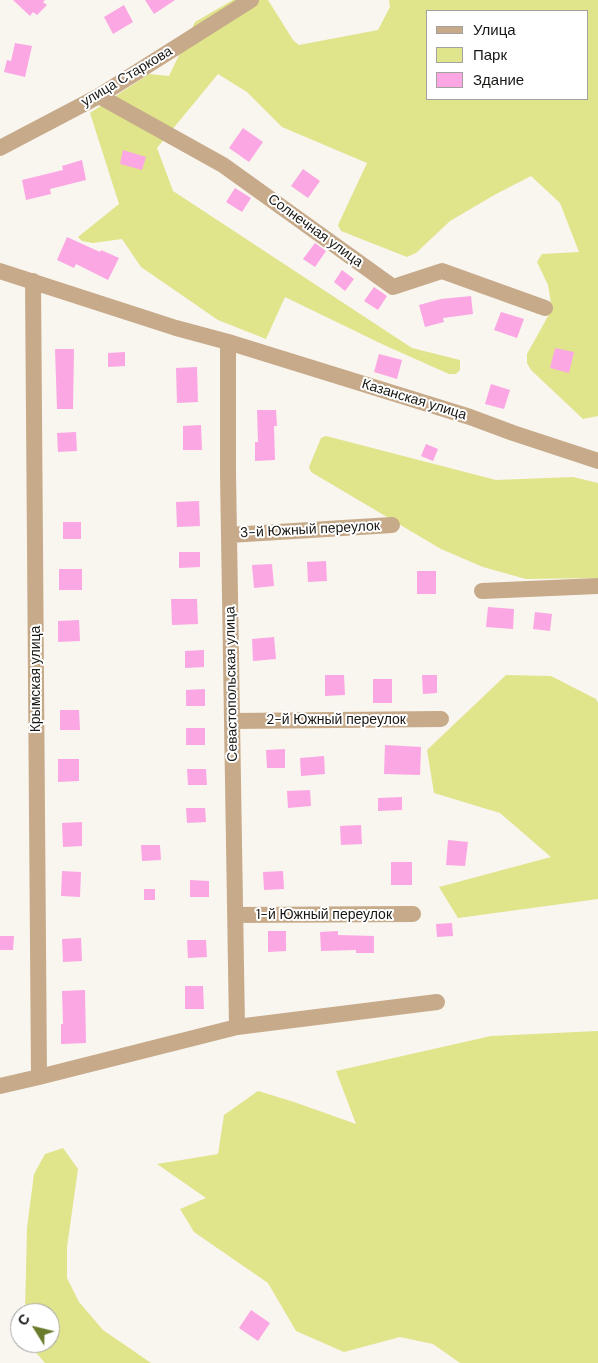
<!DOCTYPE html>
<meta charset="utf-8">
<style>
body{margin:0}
#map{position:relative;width:598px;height:1363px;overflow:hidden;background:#f9f5ef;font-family:"DM Sans",sans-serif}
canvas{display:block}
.legend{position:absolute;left:426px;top:10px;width:162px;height:90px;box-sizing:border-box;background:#fff;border:1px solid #a3a2a1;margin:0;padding:6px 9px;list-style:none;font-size:15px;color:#181714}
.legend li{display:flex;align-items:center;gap:10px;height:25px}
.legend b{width:25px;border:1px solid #a3a2a1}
.north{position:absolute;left:10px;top:1303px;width:50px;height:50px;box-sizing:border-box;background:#fff;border:1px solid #a3a2a1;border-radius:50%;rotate:306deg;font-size:14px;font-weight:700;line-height:20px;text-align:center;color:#181714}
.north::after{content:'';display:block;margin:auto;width:18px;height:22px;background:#697c2c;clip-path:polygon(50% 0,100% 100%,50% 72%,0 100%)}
</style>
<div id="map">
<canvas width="598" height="1363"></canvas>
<ul class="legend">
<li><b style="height:6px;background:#c7aa89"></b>Улица</li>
<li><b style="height:14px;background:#e0e48b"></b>Парк</li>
<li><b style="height:14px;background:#fba7e4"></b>Здание</li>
</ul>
<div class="north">С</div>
</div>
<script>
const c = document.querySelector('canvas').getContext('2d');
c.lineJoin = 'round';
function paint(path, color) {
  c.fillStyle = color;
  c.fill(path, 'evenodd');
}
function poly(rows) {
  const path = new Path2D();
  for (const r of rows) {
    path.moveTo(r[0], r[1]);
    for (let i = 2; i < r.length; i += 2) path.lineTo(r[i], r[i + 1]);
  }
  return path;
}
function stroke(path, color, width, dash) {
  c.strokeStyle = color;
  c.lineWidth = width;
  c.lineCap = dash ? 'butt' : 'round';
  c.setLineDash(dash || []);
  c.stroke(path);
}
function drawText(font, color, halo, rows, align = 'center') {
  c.font = font + ' "DM Sans",sans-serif';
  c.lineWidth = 4;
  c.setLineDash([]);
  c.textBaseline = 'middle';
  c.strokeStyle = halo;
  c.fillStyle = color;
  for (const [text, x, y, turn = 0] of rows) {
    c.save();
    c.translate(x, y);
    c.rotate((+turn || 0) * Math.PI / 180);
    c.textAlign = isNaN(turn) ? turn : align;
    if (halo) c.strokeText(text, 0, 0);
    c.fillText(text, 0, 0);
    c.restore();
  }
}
paint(poly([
 [233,0,268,0,293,40,299,45,378,30,390,7,389,0,598,0,598,416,583,419,531,370,527,363,527,354,552,309,548,285,537,262,542,254,579,252,560,203,531,176,496,194,450,221,416,253,407,257,341,231,338,225,367,163,282,127,247,92,218,74,157,148,173,191,412,348,460,360,460,370,456,374,449,374,384,345,285,297,266,339,218,320,141,267,122,239,93,243,82,241,78,237,119,204,90,113,149,74,169,76,195,22],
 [427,11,587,11,587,99,427,99],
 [326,436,496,480,573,477,598,483,598,578,526,579,483,567,441,549,311,472,309,467,321,438],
 [506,675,551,676,596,699,598,703,598,899,458,918,439,887,551,857,500,813,434,793,427,750],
 [598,1031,598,1363,460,1363,433,1344,400,1337,344,1352,296,1331,268,1283,194,1232,180,1209,206,1198,157,1164,218,1154,224,1115,258,1091,294,1102,356,1124,336,1071,491,1036],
 [63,1148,78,1169,67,1247,67,1278,79,1302,103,1330,151,1363,45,1363,28,1343,50,1343,50,1313,25,1313,27,1228,34,1174,45,1154]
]), '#e0e48b');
paint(poly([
 [13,0,45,0,43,2,47,5,37,15,33,12,30,16],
 [145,0,175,0,154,14],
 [124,5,133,22,113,34,104,17],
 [15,43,32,46,25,77,4,72,7,60,11,61],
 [243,128,263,142,249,162,229,148],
 [123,150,146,157,142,170,120,164],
 [82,160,86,180,50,189,51,194,26,200,22,180,63,170,62,166],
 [303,169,320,181,308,198,291,186],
 [235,188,251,198,242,212,226,202],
 [67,237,100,252,101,250,119,258,108,280,76,264,74,268,57,260],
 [315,243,326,251,315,267,303,259],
 [342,270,354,279,345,291,334,282],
 [374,287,387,296,378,310,364,301],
 [471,296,473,314,443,318,444,322,425,327,419,305,441,299],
 [501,312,524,319,517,338,494,330],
 [555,348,574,352,569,373,550,368],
 [55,349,74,349,73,409,57,409],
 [125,352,125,366,108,367,108,353],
 [379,354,402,360,397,379,374,372],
 [197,367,198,402,177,403,176,368],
 [491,384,510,390,504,409,485,404],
 [257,410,276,410,277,426,274,426,275,460,255,461,255,442,258,442],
 [201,425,202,450,183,450,183,426],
 [76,432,77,451,58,452,57,433],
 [426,444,438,449,433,461,421,456],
 [199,501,200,526,177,527,176,502],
 [63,522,81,522,81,539,63,539],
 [179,552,200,552,200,567,179,568],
 [326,561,327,581,308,582,307,562],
 [272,564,274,586,254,588,252,565],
 [59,569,82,569,82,590,59,590],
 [417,571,436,571,436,594,417,594],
 [171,599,197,599,198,624,172,625],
 [488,607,514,609,513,629,486,627],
 [535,612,552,614,550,631,533,629],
 [79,620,80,641,58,642,58,621],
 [274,637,276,659,253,661,252,639],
 [204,650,204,667,185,668,185,651],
 [325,675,344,675,345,695,325,696],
 [422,675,437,675,437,693,423,694],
 [373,679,392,679,392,703,373,703],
 [205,689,205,706,186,706,186,690],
 [60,710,79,710,80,730,60,730],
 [186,728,205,728,205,745,186,745],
 [385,745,421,747,420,775,384,774],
 [285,749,285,768,267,768,266,750],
 [324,756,325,774,301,776,300,758],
 [58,759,79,759,79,781,58,782],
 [187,769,206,769,207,785,188,785],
 [310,790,311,806,288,808,287,791],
 [402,797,402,810,378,811,378,798],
 [186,808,205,808,206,822,187,823],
 [82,822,82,846,63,847,62,823],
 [361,825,362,844,341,845,340,826],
 [448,840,468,842,465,866,446,865],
 [141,845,160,845,161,860,142,861],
 [391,862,412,862,412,885,391,885],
 [62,871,81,872,80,897,61,896],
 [283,871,284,889,264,890,263,872],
 [190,880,209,881,209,897,190,897],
 [144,889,155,889,155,900,144,900],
 [452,923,453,936,437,937,436,924],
 [268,931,286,931,286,951,268,952],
 [338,931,338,935,374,936,374,953,356,953,356,950,321,951,320,932],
 [0,936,14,936,13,950,0,950],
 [81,938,82,961,63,962,62,939],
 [187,940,206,940,207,957,188,958],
 [185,986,203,986,204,1009,185,1009],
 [85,990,86,1043,61,1044,61,1024,63,1024,62,991],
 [251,1310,270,1323,258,1341,239,1328]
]), '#fba7e4');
stroke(poly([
 [99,96,223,165,393,287,442,271,545,308],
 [0,148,99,96,251,0],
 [0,271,176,328,228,342,470,417,513,433,598,461],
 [33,281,39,1077],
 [228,342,228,474,237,1027],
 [229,535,392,525],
 [482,591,598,586],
 [232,721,441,719],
 [236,915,413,914],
 [0,1086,39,1077,237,1027,437,1002]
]), '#c7aa89', 16);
drawText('14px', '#181714', '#fff', [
 ["улица Старкова",127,77,-31],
 ["Солнечная улица",315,231,36],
 ["Казанская улица",414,400,17],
 ["3-й Южный переулок",310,530,-3],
 ["Крымская улица",36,679,-90],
 ["Севастопольская улица",232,684,-91],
 ["2-й Южный переулок",336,720],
 ["1-й Южный переулок",324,915]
]);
</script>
